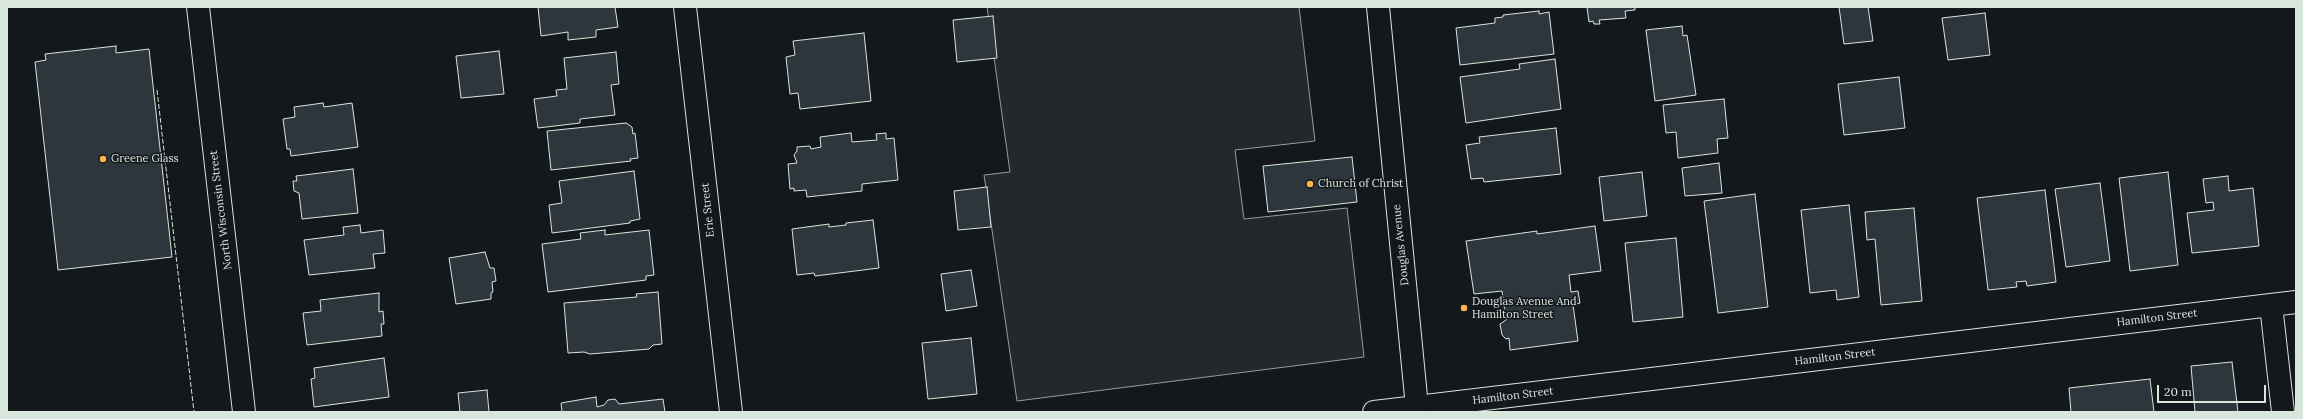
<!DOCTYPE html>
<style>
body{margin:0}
#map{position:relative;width:2303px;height:419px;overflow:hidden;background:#14181c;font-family:Lora,serif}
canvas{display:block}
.frame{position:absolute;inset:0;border:8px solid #d8e6dc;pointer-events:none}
.scale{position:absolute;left:2157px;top:385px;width:109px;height:18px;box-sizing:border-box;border:2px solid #d8e6dc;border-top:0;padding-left:5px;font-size:12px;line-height:14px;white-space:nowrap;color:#d8e6dc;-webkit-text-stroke:3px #14181c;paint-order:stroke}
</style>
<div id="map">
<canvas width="2303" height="419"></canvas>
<div class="frame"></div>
<div class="scale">20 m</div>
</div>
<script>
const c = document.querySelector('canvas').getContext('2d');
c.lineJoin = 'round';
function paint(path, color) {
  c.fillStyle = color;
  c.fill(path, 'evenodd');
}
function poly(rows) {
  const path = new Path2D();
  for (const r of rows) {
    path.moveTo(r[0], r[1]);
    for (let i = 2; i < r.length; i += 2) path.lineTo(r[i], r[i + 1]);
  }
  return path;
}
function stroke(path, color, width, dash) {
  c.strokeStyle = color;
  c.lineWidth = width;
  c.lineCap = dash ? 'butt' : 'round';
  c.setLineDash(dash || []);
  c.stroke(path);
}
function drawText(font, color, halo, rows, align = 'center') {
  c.font = font + ' Lora,serif';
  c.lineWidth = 3;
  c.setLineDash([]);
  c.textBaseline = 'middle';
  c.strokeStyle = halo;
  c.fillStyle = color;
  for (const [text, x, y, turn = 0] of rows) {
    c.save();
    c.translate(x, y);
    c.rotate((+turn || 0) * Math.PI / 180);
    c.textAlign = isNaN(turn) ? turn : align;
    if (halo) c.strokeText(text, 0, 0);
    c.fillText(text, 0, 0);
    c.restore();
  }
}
const parking = poly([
 [987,7,1299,7,1315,141,1235,150,1244,219,1347,208,1364,357,1017,401,984,175,1010,172,987,7]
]);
paint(parking, '#24282b');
stroke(parking, '#939e99', 1);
const building = poly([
 [538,7,615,7,618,27,596,30,596,37,568,40,568,32,541,36,538,7],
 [1587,7,1635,7,1635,10,1625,11,1626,18,1599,20,1600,24,1594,24,1593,21,1589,22,1587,7],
 [1839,7,1868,7,1873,41,1844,44,1839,7],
 [1539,11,1539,14,1549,12,1554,54,1460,65,1456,28,1495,23,1495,18,1503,17,1503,15,1539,11],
 [1985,13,1990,55,1948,60,1942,18,1985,13],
 [993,16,997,58,957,62,953,20,993,16],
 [1682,26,1683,36,1687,35,1696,95,1655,101,1646,30,1682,26],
 [864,33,871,101,800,109,798,93,790,94,786,57,795,55,793,41,864,33],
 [116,46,116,53,149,49,172,257,58,270,35,62,46,60,45,54,116,46],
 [499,51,504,94,461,98,456,56,499,51],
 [616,52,619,84,611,85,615,115,580,119,580,123,538,128,534,99,557,96,556,90,567,89,564,58,616,52],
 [1555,59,1561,109,1466,123,1460,77,1520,69,1519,64,1555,59],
 [1899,77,1905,128,1844,135,1838,84,1899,77],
 [1724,99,1728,138,1717,139,1718,153,1678,158,1676,132,1666,133,1663,105,1724,99],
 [323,103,324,107,352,103,358,147,291,156,290,149,287,149,283,119,295,117,294,107,323,103],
 [626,123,632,127,633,134,635,133,638,158,630,159,631,161,551,170,547,131,626,123],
 [1556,128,1561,174,1484,182,1483,178,1471,179,1466,145,1480,143,1479,137,1556,128],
 [851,133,852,142,877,140,876,134,886,133,886,139,894,138,898,180,862,184,862,191,807,197,806,190,794,191,794,188,790,189,788,164,797,163,794,155,797,151,797,147,810,146,811,149,821,147,820,137,851,133],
 [1352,157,1357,202,1268,212,1263,166,1352,157],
 [1719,163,1722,193,1685,196,1682,168,1719,163],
 [353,169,358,213,302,219,299,193,294,191,293,181,297,181,296,176,353,169],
 [634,171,640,219,630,221,630,223,552,233,549,205,562,203,559,181,634,171],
 [1642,172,1647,216,1604,221,1599,177,1642,172],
 [2168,172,2178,265,2130,271,2119,178,2168,172],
 [2228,176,2229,191,2253,188,2259,246,2192,253,2187,213,2214,210,2213,202,2206,203,2203,179,2228,176],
 [2100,183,2110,261,2066,267,2055,189,2100,183],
 [987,187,991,227,958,230,954,191,987,187],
 [2045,190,2056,282,2027,286,2026,281,2016,282,2017,287,1988,290,1977,198,2045,190],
 [1755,194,1768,307,1718,313,1704,201,1755,194],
 [1849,205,1859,297,1837,300,1836,290,1810,293,1801,210,1849,205],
 [1914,208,1922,301,1881,305,1875,239,1867,240,1865,212,1914,208],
 [873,220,879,268,815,276,814,273,797,275,792,229,829,224,829,227,846,225,846,223,873,220],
 [360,225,361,233,383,230,385,253,373,254,375,268,309,275,304,240,344,235,343,227,360,225],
 [1595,226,1601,271,1569,275,1571,292,1578,291,1580,303,1573,305,1578,341,1510,350,1509,338,1506,339,1502,335,1500,324,1506,320,1502,291,1474,294,1466,241,1537,231,1537,234,1595,226],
 [605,230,605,235,649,230,654,275,646,276,646,280,548,292,542,244,581,239,580,233,605,230],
 [1676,238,1683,317,1633,322,1625,243,1676,238],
 [485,252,490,268,494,268,496,281,492,282,493,292,491,293,491,299,456,304,449,258,485,252],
 [971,270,977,306,946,311,941,274,971,270],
 [658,292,662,344,653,345,649,349,590,354,584,352,568,353,564,303,637,297,636,294,658,292],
 [379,293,379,312,383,311,384,324,381,324,382,336,307,345,303,313,321,311,320,300,379,293],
 [971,338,977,394,928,399,922,343,971,338],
 [384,358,389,397,314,407,311,379,315,378,314,368,384,358],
 [2232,362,2238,412,2195,412,2191,366,2232,362],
 [2150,379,2154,412,2071,412,2069,388,2150,379],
 [487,390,489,412,460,412,458,393,487,390],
 [596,397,597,407,604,405,608,400,615,399,619,404,663,399,665,412,562,412,561,403,596,397]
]);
paint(building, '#2c363c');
stroke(building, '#d8e6dc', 1);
const street = poly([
 [198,7,244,412],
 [685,7,731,412],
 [2271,305,2283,412],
 [1417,407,2296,302]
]);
const secondary = poly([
 [1378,7,1417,407]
]);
const primary = poly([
 [1374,412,1417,407,1418,412]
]);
stroke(street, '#d8e6dc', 24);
stroke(secondary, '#d8e6dc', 24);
stroke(primary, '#d8e6dc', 24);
stroke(street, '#14181c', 22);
stroke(secondary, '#14181c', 22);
stroke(primary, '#14181c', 22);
stroke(poly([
 [157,90,194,412]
]), '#d8e6dc', 1, [5, 2]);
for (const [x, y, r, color] of [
 [103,159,4,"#ffb74d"],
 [1310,184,4,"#ffb74d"],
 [1464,308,4,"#ffb74d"]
]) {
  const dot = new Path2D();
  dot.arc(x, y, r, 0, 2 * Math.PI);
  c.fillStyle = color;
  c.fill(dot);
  stroke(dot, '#14181c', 1.5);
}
drawText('11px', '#d8e6dc', '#14181c', [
 ["Greene Glass",111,159],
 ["Church of Christ",1318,184],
 ["Douglas Avenue And",1472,302],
 ["Hamilton Street",1472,315]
], 'left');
drawText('11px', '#d8e6dc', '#14181c', [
 ["North Wisconsin Street",221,210,-97],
 ["Erie Street",708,210,-96],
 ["Douglas Avenue",1401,245,-96],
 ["Hamilton Street",2157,318,-7],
 ["Hamilton Street",1835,357,-7],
 ["Hamilton Street",1513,396,-7]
]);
</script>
